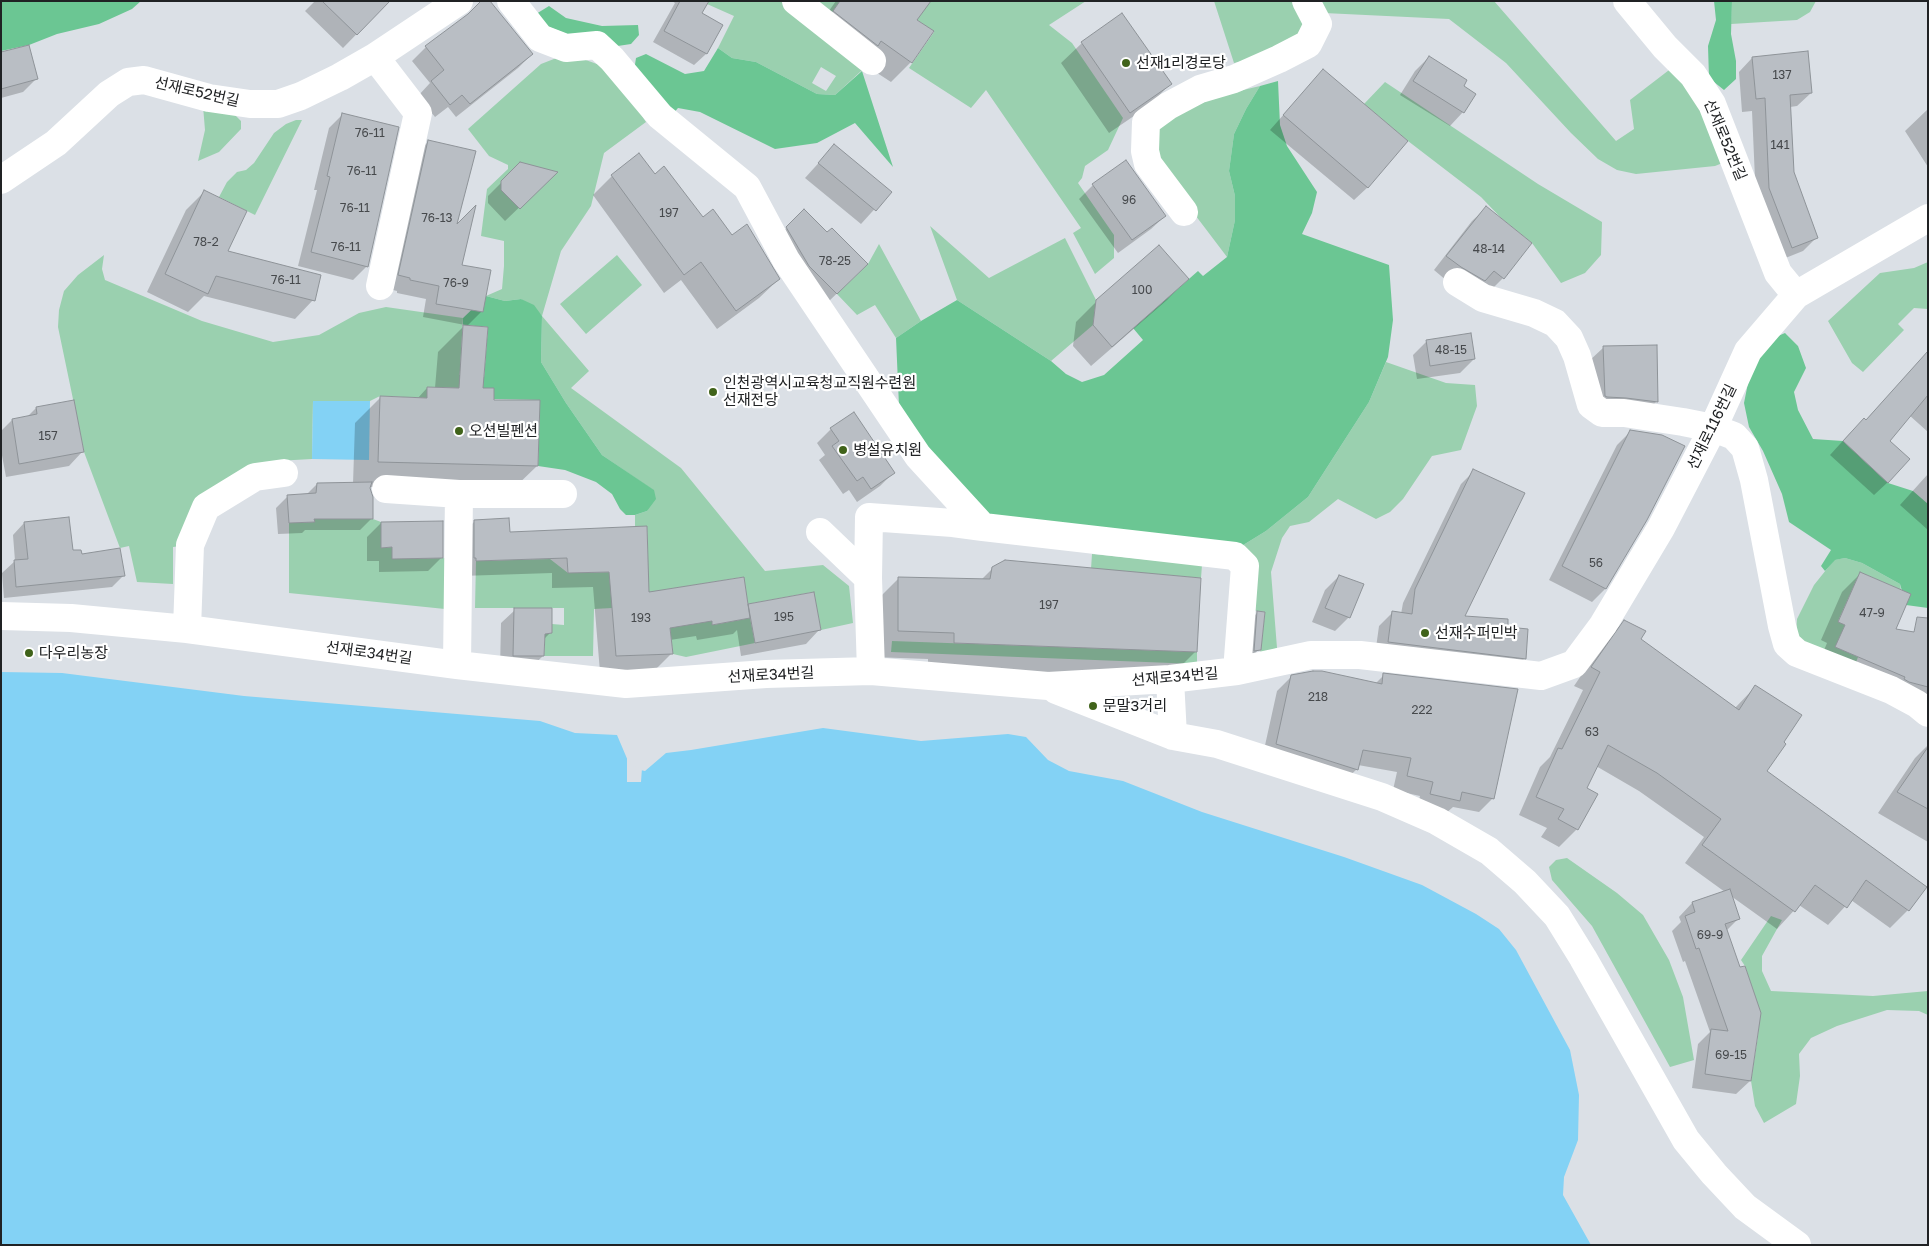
<!DOCTYPE html>
<meta charset="utf-8">
<style>
body{margin:0}
#map{position:relative;width:1929px;height:1246px;overflow:hidden;background:#dbe0e6;font-family:"Golos Text",sans-serif}
canvas{display:block}
.frame{position:absolute;inset:0;border:2px solid #202224;pointer-events:none}
</style>
<div id="map">
<canvas width="1929" height="1246"></canvas>
<div class="frame"></div>
</div>
<script>
const c = document.querySelector('canvas').getContext('2d');
c.lineJoin = 'round';
function paint(path, color) {
  c.fillStyle = color;
  c.fill(path, 'evenodd');
}
function poly(rows) {
  const path = new Path2D();
  for (const r of rows) {
    path.moveTo(r[0], r[1]);
    for (let i = 2; i < r.length; i += 2) path.lineTo(r[i], r[i + 1]);
  }
  return path;
}
function stroke(path, color, width, dash) {
  c.strokeStyle = color;
  c.lineWidth = width;
  c.lineCap = dash ? 'butt' : 'round';
  c.setLineDash(dash || []);
  c.stroke(path);
}
function drawText(font, color, halo, rows, align = 'center') {
  c.font = font + ' "Golos Text","Noto Sans KR",sans-serif';
  c.lineWidth = 4.5;
  c.setLineDash([]);
  c.textBaseline = 'middle';
  c.strokeStyle = halo;
  c.fillStyle = color;
  for (const [text, x, y, turn = 0] of rows) {
    c.save();
    c.translate(x, y);
    c.rotate((+turn || 0) * Math.PI / 180);
    c.textAlign = isNaN(turn) ? turn : align;
    if (halo) c.strokeText(text, 0, 0);
    c.fillText(text, 0, 0);
    c.restore();
  }
}
paint(poly([
 [709,1,796,1,872,61,835,95,817,94,756,62,732,58,718,48,734,16,707,4],
 [821,67,836,76,826,91,812,83],
 [804,1,840,1,828,18],
 [917,1,1086,1,1049,25,1072,43,1123,118,1108,150,1085,166,1082,178,1078,183,1114,235,1114,258,1095,274,1073,233,1081,228,986,90,971,108,909,68,934,32,917,20],
 [1214,1,1296,1,1303,14,1302,33,1256,58,1234,63],
 [1314,1,1494,1,1616,141,1634,129,1630,100,1673,67,1701,101,1725,162,1715,166,1636,174,1617,170,1598,159,1571,133,1506,63,1449,19,1324,13],
 [1732,1,1816,1,1810,12,1797,20,1731,24],
 [559,57,583,59,608,68,626,90,646,122,604,153,591,206,561,251,542,316,589,371,571,388,681,468,765,571,823,565,849,586,853,623,821,630,813,592,748,604,743,577,664,590,612,608,594,609,593,656,544,656,545,634,551,633,552,624,564,625,564,608,475,608,476,561,550,559,568,573,620,572,648,584,647,527,635,527,635,515,647,511,653,490,602,455,566,403,541,362,542,316,521,299,505,301,486,296,502,289,504,266,504,241,481,236,487,189,508,169,508,165,489,156,468,129,541,64],
 [1385,82,1538,184,1602,222,1601,255,1585,273,1561,283,1532,243,1502,219,1481,197,1408,141,1364,104],
 [1260,86,1246,109,1234,134,1229,171,1235,196,1235,220,1227,257,1155,162,1155,124,1218,96],
 [203,106,235,115,241,121,241,129,219,152,198,161,205,130],
 [296,120,302,120,255,215,219,197,227,182,237,172,246,170,254,163,274,133,286,124],
 [930,226,989,278,1065,238,1096,300,1093,325,1051,361,957,300],
 [879,244,921,321,896,338,875,305,857,315,837,294,868,264],
 [104,255,102,269,105,280,202,321,273,342,319,335,359,313,386,307,463,318,459,388,427,387,427,398,380,396,370,401,313,401,312,459,276,461,244,469,190,545,173,547,173,584,137,582,129,546,120,548,84,452,58,327,59,310,64,291,78,275],
 [617,255,642,285,586,334,560,304],
 [1928,262,1928,309,1914,308,1898,324,1904,330,1863,372,1852,363,1828,321,1880,273,1914,268],
 [1386,362,1446,383,1475,385,1477,406,1461,450,1432,456,1403,499,1390,512,1376,519,1338,499,1309,522,1290,526,1282,538,1271,572,1277,648,1260,655,1265,612,1243,609,1227,555,1266,531,1308,497,1369,402],
 [314,512,344,519,373,519,381,522,381,548,392,547,392,559,446,558,445,609,289,593,289,523,314,522],
 [1092,554,1202,565,1201,578,1091,569],
 [1845,558,1862,563,1900,584,1901,590,1867,575,1857,579,1838,621,1845,625,1836,647,1858,657,1854,668,1819,653,1796,635,1797,619,1814,585,1834,560],
 [710,611,713,625,750,618,755,643,686,657,673,654,670,628],
 [892,641,1197,652,1197,664,891,652],
 [1567,858,1617,893,1643,915,1669,960,1683,997,1694,1060,1670,1067,1592,926,1552,880,1549,867,1556,860],
 [1771,916,1782,920,1762,956,1762,971,1771,991,1873,996,1928,991,1928,1015,1919,1011,1887,1010,1837,1026,1811,1038,1799,1054,1800,1076,1796,1104,1764,1123,1755,1106,1751,1081,1758,1036,1759,1008,1745,966,1741,960]
]), '#9ad0af');
paint(poly([
 [1,1,141,1,132,9,99,24,57,34,29,45,1,51],
 [1714,1,1732,1,1731,34,1736,61,1736,79,1724,90,1709,78,1708,46,1716,20],
 [549,6,566,18,602,26,638,25,639,35,631,44,611,47,582,40,544,25,536,14],
 [718,48,732,58,756,62,817,94,835,95,862,71,893,167,855,123,817,143,775,149,700,112,678,108,672,115,634,71,636,58,646,54,685,74,704,71],
 [1278,81,1280,125,1287,146,1317,192,1312,213,1302,234,1389,265,1393,320,1388,357,1369,402,1308,497,1266,531,1227,555,1000,529,924,449,899,406,896,338,921,321,957,300,1051,361,1066,374,1082,382,1104,375,1143,340,1133,328,1198,271,1203,276,1227,257,1235,220,1235,196,1229,171,1234,134,1246,109,1260,86],
 [486,296,505,301,521,299,534,305,542,316,541,362,566,403,602,455,654,490,656,499,647,511,635,515,626,515,620,509,612,494,596,482,565,470,538,466,540,400,494,399,494,388,459,388,459,375,484,377,488,327,463,325,463,318],
 [1785,333,1798,346,1806,368,1794,392,1798,410,1813,439,1843,441,1888,483,1913,491,1928,504,1928,608,1906,605,1900,584,1862,563,1845,558,1835,560,1825,571,1821,566,1831,550,1789,522,1782,494,1763,451,1749,427,1744,403,1748,383,1760,355,1771,339]
]), '#6bc693');
paint(poly([
 [313,401,370,401,369,460,312,459],
 [1,672,62,673,244,696,540,721,575,733,617,735,631,768,645,771,666,753,691,750,823,728,921,741,1008,734,1026,737,1048,760,1069,771,1123,781,1202,812,1344,857,1422,885,1476,914,1499,929,1516,950,1570,1050,1579,1095,1578,1140,1564,1177,1563,1195,1591,1245,1,1245]
]), '#83d2f5');
paint(poly([
 [627,754,632,766,642,768,641,782,627,782]
]), '#dbe0e6');
paint(poly([
 [315,1,379,1,384,6,343,48,305,11],
 [672,1,707,1,700,13,722,25,706,54,694,65,653,42,675,3],
 [836,1,914,1,915,20,911,62,891,82,814,32],
 [468,15,532,54,518,68,456,117,448,107,435,117,418,96,430,83,412,61,426,47],
 [1082,43,1170,84,1150,105,1109,133,1061,63],
 [1,54,37,78,23,92,1,98],
 [1429,57,1462,86,1463,112,1450,126,1400,95,1415,71],
 [1752,58,1811,93,1797,106,1790,107,1792,172,1817,237,1803,251,1778,261,1756,202,1752,111,1742,112,1739,72],
 [1323,70,1368,187,1354,200,1270,130],
 [1928,109,1928,167,1905,131],
 [343,114,367,266,353,280,298,266,317,190,314,190,329,128],
 [429,141,454,228,461,266,481,312,467,326,482,389,537,466,511,491,369,487,372,518,360,530,305,530,302,533,278,534,276,508,288,496,306,495,317,484,353,484,355,423,380,398,417,399,427,388,435,388,438,352,465,325,423,317,426,299,397,293,397,291,385,288,415,155],
 [834,146,890,192,861,224,805,178],
 [520,164,555,173,505,221,488,203,488,196],
 [612,176,655,176,703,219,732,237,779,279,759,298,717,329,681,280,664,293,593,195],
 [1093,185,1165,216,1151,229,1118,253,1079,199],
 [204,192,226,252,313,300,295,319,204,296,188,312,147,292,186,210],
 [1486,208,1503,278,1489,292,1447,281,1434,270,1472,221],
 [804,210,827,234,867,264,825,305,775,240],
 [1187,279,1167,300,1091,366,1073,346,1076,322,1097,301],
 [1427,341,1474,359,1460,373,1417,379,1413,355],
 [1603,348,1656,402,1643,415,1593,411,1589,361],
 [1928,352,1928,432,1909,415,1888,441,1888,482,1874,495,1830,455,1850,433,1865,421],
 [36,408,82,452,69,466,6,477,1,450,1,431,12,420,27,417],
 [853,414,893,473,880,486,857,502,849,490,843,494,819,460,825,455,817,443,831,429],
 [1631,431,1606,588,1592,602,1549,580,1617,445],
 [1474,471,1463,617,1506,628,1525,658,1512,671,1375,655,1379,626,1392,613,1401,614,1403,603,1461,484],
 [1928,474,1928,530,1900,505],
 [475,521,508,534,646,528,647,594,747,605,813,593,819,630,806,644,741,656,737,630,733,634,697,640,696,636,670,640,671,654,655,670,600,672,593,587,552,588,552,573,461,576,459,537],
 [24,523,72,552,123,576,112,587,4,598,2,573,15,561,13,535],
 [381,523,441,558,428,571,379,572,379,561,367,561,367,537],
 [993,568,1196,651,1169,678,928,669,928,659,872,657,872,605,899,578,981,580],
 [1860,574,1894,630,1928,636,1928,697,1818,665,1827,643,1821,640,1842,592],
 [1339,576,1349,617,1335,631,1312,622,1325,590],
 [515,610,550,633,544,639,543,656,529,669,500,669,501,623],
 [1258,612,1259,649,1246,663,1244,626],
 [1625,621,1640,640,1735,708,1755,687,1765,771,1908,910,1890,928,1851,900,1828,925,1799,905,1777,929,1731,896,1738,919,1726,931,1750,1081,1736,1094,1692,1088,1698,1044,1710,1032,1685,961,1683,962,1672,931,1681,922,1679,917,1692,903,1725,892,1685,863,1704,837,1639,791,1596,766,1586,788,1577,829,1559,847,1541,837,1547,828,1519,815,1540,767,1550,757,1583,690,1574,686,1606,639],
 [1384,675,1493,798,1479,812,1453,807,1444,815,1417,808,1420,796,1393,790,1397,772,1358,765,1357,769,1342,783,1262,759,1277,691,1292,676,1375,684],
 [1928,745,1928,842,1878,813,1915,758]
]), '#0003');
const building = poly([
 [322,1,390,1,357,35,322,1],
 [481,1,490,1,533,54,470,104,462,95,450,105,431,81,444,70,425,46,468,14,481,1],
 [680,1,709,1,702,13,723,25,707,54,664,31,680,1],
 [840,1,931,1,917,20,934,31,912,63,881,41,878,46,833,11,840,1],
 [1122,13,1172,84,1130,113,1081,42,1122,13],
 [29,45,38,79,1,89,1,52,29,45],
 [1808,51,1812,93,1790,95,1794,172,1818,238,1792,248,1769,188,1765,98,1756,99,1752,57,1808,51],
 [1429,56,1467,80,1464,86,1476,94,1464,113,1413,81,1429,56],
 [1323,69,1408,141,1368,188,1283,115,1323,69],
 [342,113,399,127,368,267,311,252,330,177,327,176,342,113],
 [428,140,476,151,457,224,476,205,462,265,491,270,483,312,436,304,439,286,410,280,410,278,398,275,428,140],
 [834,144,892,192,876,211,818,163,834,144],
 [639,153,655,174,664,166,703,217,713,209,732,235,747,224,780,279,736,311,701,262,684,275,611,175,639,153],
 [1126,160,1166,216,1132,240,1092,184,1126,160],
 [520,162,558,172,520,209,501,190,501,181,520,162],
 [204,190,247,211,228,251,321,275,315,301,216,276,208,294,165,274,204,190],
 [1486,206,1532,243,1504,279,1494,271,1485,281,1461,267,1446,256,1486,206],
 [804,209,827,232,832,228,868,264,837,294,809,266,786,227,804,209],
 [1159,245,1189,279,1112,347,1093,325,1096,300,1159,245],
 [463,325,488,327,483,388,494,388,494,400,540,400,538,466,378,462,380,396,427,398,427,387,459,388,463,325],
 [1471,333,1475,359,1430,366,1426,340,1471,333],
 [1657,345,1658,402,1626,398,1607,397,1605,396,1603,346,1657,345],
 [1928,351,1928,395,1890,441,1910,459,1888,483,1843,441,1864,418,1866,420,1928,351],
 [74,400,84,452,19,464,12,419,37,414,36,407,74,400],
 [854,412,895,473,871,489,863,477,857,481,832,446,839,441,830,428,854,412],
 [1630,430,1662,435,1685,446,1647,520,1606,589,1562,566,1630,430],
 [1473,469,1525,493,1465,616,1508,619,1508,627,1528,629,1526,659,1388,642,1392,611,1412,614,1415,589,1473,469],
 [372,482,370,488,373,497,373,519,314,519,315,522,289,523,287,495,316,493,317,483,372,482],
 [69,517,73,550,81,550,82,554,120,548,125,576,16,587,14,560,28,559,24,522,69,517],
 [509,518,510,532,647,526,649,592,744,577,750,618,712,625,712,621,670,628,673,654,616,656,609,572,568,573,567,558,476,561,476,558,474,558,474,520,509,518],
 [443,521,443,558,392,559,392,547,381,548,381,522,443,521],
 [1005,560,1201,578,1197,652,954,643,954,633,898,631,898,577,990,579,992,567,1005,560],
 [1860,572,1911,594,1896,629,1914,632,1917,617,1928,618,1928,687,1909,682,1904,679,1905,677,1835,647,1845,625,1838,622,1860,572],
 [1339,575,1364,584,1350,618,1325,608,1339,575],
 [814,592,821,630,755,643,748,604,814,592],
 [514,608,552,608,552,633,545,634,544,656,513,656,514,608],
 [1257,611,1265,612,1261,650,1254,651,1257,611],
 [1624,620,1646,631,1641,639,1739,710,1755,685,1802,715,1784,742,1786,744,1767,771,1927,887,1909,911,1866,880,1847,908,1815,885,1795,912,1702,845,1721,819,1657,773,1608,745,1587,788,1598,794,1578,830,1558,819,1564,809,1536,797,1558,748,1562,749,1600,672,1591,667,1624,620],
 [1313,671,1322,671,1382,684,1383,673,1518,689,1494,799,1462,792,1460,801,1430,794,1433,782,1407,776,1411,758,1363,750,1358,770,1276,744,1291,675,1313,671],
 [1928,747,1928,809,1897,792,1928,747],
 [1730,889,1740,919,1725,924,1740,967,1745,966,1761,1013,1751,1081,1705,1074,1711,1029,1728,1031,1699,948,1696,949,1685,916,1695,912,1692,902,1730,889]
]);
paint(building, '#b9bec4');
stroke(building, '#8e9398', 1);
stroke(poly([
 [511,1,540,38,566,48,597,45,612,59,660,116,747,187,786,260,918,456,983,527,1235,556,1245,566,1237,671],
 [796,1,872,61],
 [1627,1,1665,47,1693,75,1712,104,1778,273,1796,295],
 [375,57,418,113,380,286],
 [1,180,56,143,109,94,128,82,144,80,209,98,250,104,278,104,301,96,340,77,375,57,459,1],
 [1184,212,1148,164,1145,151,1146,122,1168,106,1200,89,1234,79,1279,59,1308,44,1318,24,1306,1],
 [1457,282,1483,298,1534,313,1555,323,1569,338,1577,356,1591,405,1602,413,1624,413,1683,422,1713,428,1734,436,1745,448,1754,480,1782,626,1787,644,1797,653,1891,690,1917,704,1928,713],
 [386,489,459,494,563,494],
 [820,532,868,578,871,671],
 [868,578,869,517,953,523,983,527],
 [1,616,71,618,187,629,457,665,626,684,766,674,871,671,1048,686,1170,679,1237,671,1311,655,1360,655,1541,676,1574,664,1603,625,1661,528,1713,428,1748,351,1796,295,1928,218],
 [187,629,190,545,206,507,255,477,284,473],
 [457,665,459,494],
 [1170,679,1173,736],
 [1056,690,1173,736,1217,744,1382,797,1437,821,1489,851,1525,882,1557,916,1583,958,1686,1140,1714,1174,1745,1207,1797,1245]
]), '#fff', 28);
for (const [x, y, r, color] of [
 [1126,63,5,"#40631a"],
 [713,392,5,"#40631a"],
 [459,431,5,"#40631a"],
 [843,450,5,"#40631a"],
 [1425,633,5,"#40631a"],
 [29,653,5,"#40631a"],
 [1093,706,5,"#40631a"]
]) {
  const dot = new Path2D();
  dot.arc(x, y, r, 0, 2 * Math.PI);
  c.fillStyle = color;
  c.fill(dot);
  stroke(dot, '#fff', 2);
}
drawText('12px', '#46494c', null, [
 ["137",1782,75],
 ["76-11",370,133],
 ["141",1780,145],
 ["76-11",362,171],
 ["96",1129,200],
 ["76-11",355,208],
 ["197",669,213],
 ["76-13",437,218],
 ["78-2",206,242],
 ["76-11",346,247],
 ["48-14",1489,249],
 ["78-25",835,261],
 ["76-11",286,280],
 ["76-9",456,283],
 ["100",1142,290],
 ["48-15",1451,350],
 ["157",48,436],
 ["56",1596,563],
 ["197",1049,605],
 ["47-9",1872,613],
 ["195",784,617],
 ["193",641,618],
 ["218",1318,697],
 ["222",1422,710],
 ["63",1592,732],
 ["69-9",1710,935],
 ["69-15",1731,1055]
]);
drawText('15px', '#202224', '#fff', [
 ["선재1리경로당",1136,63],
 ["인천광역시교육청교직원수련원",723,383],
 ["선재전당",723,400],
 ["오션빌펜션",469,431],
 ["병설유치원",853,450],
 ["선재수퍼민박",1435,633],
 ["다우리농장",39,653],
 ["문말3거리",1103,706]
], 'left');
drawText('15px', '#202224', '#fff', [
 ["선재로52번길",197,92,13],
 ["선재로52번길",1725,140,67],
 ["선재로116번길",1712,427,-64],
 ["선재로34번길",369,653,8],
 ["선재로34번길",771,675,-3],
 ["선재로34번길",1175,677,-5]
]);
</script>
